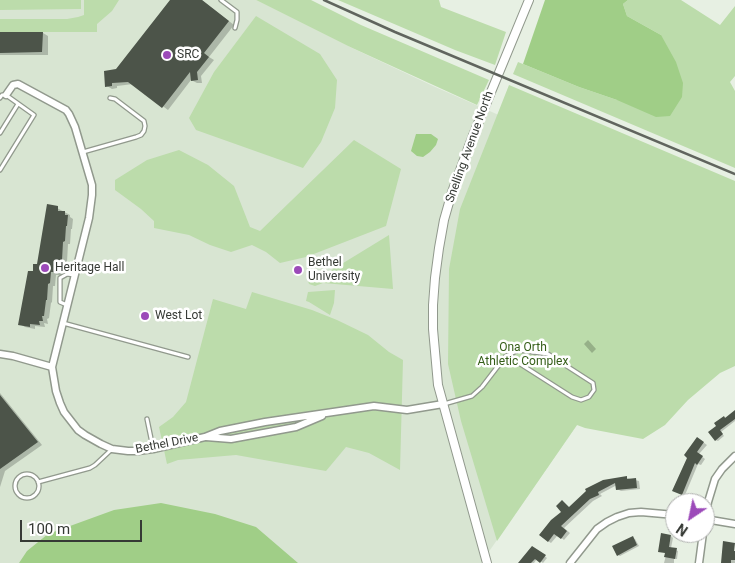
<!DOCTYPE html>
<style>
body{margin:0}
#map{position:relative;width:735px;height:563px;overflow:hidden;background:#e7f0e3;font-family:Roboto,sans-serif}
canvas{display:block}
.north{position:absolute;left:665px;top:493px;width:50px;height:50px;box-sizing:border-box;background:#fff;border:1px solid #afb0ae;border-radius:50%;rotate:214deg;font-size:14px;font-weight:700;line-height:20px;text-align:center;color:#363a35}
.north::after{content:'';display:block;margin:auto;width:18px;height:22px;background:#9c4ab9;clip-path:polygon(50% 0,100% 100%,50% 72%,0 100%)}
.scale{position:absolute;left:20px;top:520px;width:122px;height:22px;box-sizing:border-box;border:2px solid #363a35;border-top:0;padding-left:6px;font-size:15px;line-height:18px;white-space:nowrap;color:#363a35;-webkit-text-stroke:4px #fff;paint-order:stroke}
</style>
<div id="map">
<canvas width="735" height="563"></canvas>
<div class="north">N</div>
<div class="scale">100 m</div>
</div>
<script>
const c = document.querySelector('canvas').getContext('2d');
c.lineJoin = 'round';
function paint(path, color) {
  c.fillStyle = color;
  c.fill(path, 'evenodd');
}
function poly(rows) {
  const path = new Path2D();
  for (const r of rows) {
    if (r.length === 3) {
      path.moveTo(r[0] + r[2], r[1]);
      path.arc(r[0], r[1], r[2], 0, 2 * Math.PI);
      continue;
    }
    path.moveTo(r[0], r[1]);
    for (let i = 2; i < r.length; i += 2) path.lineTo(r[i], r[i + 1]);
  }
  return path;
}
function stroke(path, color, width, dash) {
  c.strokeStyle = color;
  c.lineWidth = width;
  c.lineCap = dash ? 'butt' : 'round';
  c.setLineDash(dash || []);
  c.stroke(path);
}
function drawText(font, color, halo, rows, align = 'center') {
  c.font = font + ' Roboto,sans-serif';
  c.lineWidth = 5;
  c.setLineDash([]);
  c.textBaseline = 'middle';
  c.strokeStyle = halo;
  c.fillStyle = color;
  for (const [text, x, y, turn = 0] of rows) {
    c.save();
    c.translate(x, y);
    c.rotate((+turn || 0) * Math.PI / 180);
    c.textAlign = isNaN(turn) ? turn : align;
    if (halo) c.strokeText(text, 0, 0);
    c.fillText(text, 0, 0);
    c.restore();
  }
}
paint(poly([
 [0,0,256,0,348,46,433,86,639,177,577,425,481,563,0,563]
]), '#d8e5d2');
paint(poly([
 [0,0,81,0,81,9,0,10],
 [84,0,119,0,112,11,97,24,97,32,0,32,0,19,67,19,78,17,84,15],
 [256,0,311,0,361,25,489,80,477,105,348,46],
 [338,0,439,0,441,7,506,32,495,65,455,50],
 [628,0,681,0,720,25,735,6,735,76,730,82,735,91,735,168,513,74,518,62,579,87,617,100,661,35,627,16,623,4],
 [256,16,320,54,337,80,335,108,321,142,303,168,196,130,189,118,214,72],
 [509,85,735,181,735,366,720,373,688,400,665,425,643,439,585,428,577,425,497,541,461,421,448,364,449,269,460,209],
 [354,140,401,169,386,226,306,257,280,263,266,252,252,245,231,252,210,245,189,235,154,228,154,221,141,209,115,190,115,180,147,160,179,150,208,165,234,186,250,227,260,231],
 [389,235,393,289,323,283,315,286,309,284,308,281,311,275,314,274,322,276],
 [335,290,334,303,330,315,309,302,306,301,308,292],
 [252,292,312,310,337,320,368,335,389,352,403,360,400,470,369,453,346,447,326,471,236,455,178,460,167,464,159,427,173,417,186,402,213,299,246,309]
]), '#bcdcab');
paint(poly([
 [545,0,628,0,623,4,627,16,661,35,676,62,683,83,682,97,670,116,656,117,617,100,579,87,523,64],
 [416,134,431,134,438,139,436,145,430,152,423,157,417,156,411,151],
 [161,503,215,514,256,527,298,563,19,563,27,551,48,534,114,510]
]), '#a0ce87');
paint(poly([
 [171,0,202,0,234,25,209,57,214,60,201,76,202,83,197,83,191,80,168,110,133,84,117,86,117,88,112,89,107,86,117,70],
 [0,33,43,33,48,36,48,55,0,55],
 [57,208,70,215,70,217,73,219,72,229,71,229,70,244,68,244,67,262,64,262,65,266,62,266,61,275,56,275,55,286,53,286,52,302,51,303,49,318,47,319,48,324,44,323,45,327,35,326,35,329,25,327,20,324,34,273,38,266],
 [588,340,596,349,592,353,584,344],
 [0,393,42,445,5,471,0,487],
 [735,412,735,421,721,432,724,436,718,441,715,440,717,426,724,417,726,418],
 [700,440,707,445,699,454,705,459,701,465,698,464,685,495,677,492],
 [627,478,639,481,640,489,621,491,617,489,617,485,600,494,602,496,593,501,564,528,570,533,564,540,558,535,551,543,548,541,570,508,587,492],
 [671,536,673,538,671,548,678,551,677,559,674,559,674,563,664,563],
 [633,538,635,539,639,546,620,556,618,555],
 [734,544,735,563,722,563],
 [540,552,547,558,543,563,537,559,534,563,522,563]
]), '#0003');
paint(poly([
 [170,0,202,0,229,21,204,53,209,57,197,72,198,80,191,81,190,72,162,108,128,82,112,83,112,86,105,87,104,71,116,69],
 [0,32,43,32,42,52,0,53],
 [47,204,58,206,58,211,65,211,65,215,68,215,67,226,66,226,65,241,63,242,62,260,59,260,60,263,57,264,56,272,51,272,50,283,48,284,47,300,46,300,44,316,42,316,43,321,39,321,40,325,30,324,30,327,18,325,28,271,33,271,33,264,37,264],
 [0,395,38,442,0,469],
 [735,410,735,419,720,430,723,434,715,441,708,432,716,426,714,423,724,416,725,418],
 [697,437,704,442,697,452,703,456,697,465,695,463,682,495,672,491,687,458,684,455],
 [627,476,627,479,636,478,637,488,616,490,615,483,598,492,599,495,590,499,561,526,567,531,561,539,554,534,548,542,539,535,551,520,561,512,556,506,562,500,569,507,586,491,585,489,603,480],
 [661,533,671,535,669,547,677,548,675,559,664,557,665,553,658,552],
 [633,536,637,545,617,556,612,546],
 [723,541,735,543,734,551,735,551,735,560,731,560,731,563,721,563],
 [532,546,546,555,540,563,535,559,531,563,518,563]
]), '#4c5449');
const service = poly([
 [221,0,237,12,237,20,235,28],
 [0,98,2,95,6,95,34,115,0,170],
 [0,133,18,104],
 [83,152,136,137,141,135,144,131,145,126,144,121,115,99,110,98],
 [67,305,60,302,60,278,67,274,74,275],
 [63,323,188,357],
 [444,404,472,396,482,387,505,357,518,350,548,354,593,383,594,390,589,397,581,400,572,397,514,360,508,355],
 [147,419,153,448],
 [27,486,12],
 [38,482,90,468,95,465,111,450]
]);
const minor = poly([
 [6,95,13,85,18,84,66,110,69,114,75,127,92,185,92,195,89,218,52,367],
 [0,354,13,356,52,367,56,391,60,403,64,412,78,430,85,435,101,444,112,449,128,451,138,451,153,449,205,437,220,431,265,422,374,406,407,410,443,404],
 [206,437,231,439,296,427,322,416],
 [705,517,708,502,715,479,722,469,735,456],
 [705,519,735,524],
 [570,563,597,529,607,522,617,517,629,513,641,512,675,515],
 [699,563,703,533]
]);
const tertiary = poly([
 [487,563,438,385,433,329,433,305,435,278,439,248,444,220,452,192,472,138,529,0]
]);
stroke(service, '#91998d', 5.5);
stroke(minor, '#91998d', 9);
stroke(tertiary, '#91998d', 10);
stroke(service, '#fff', 3);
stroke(minor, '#fff', 6);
stroke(tertiary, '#fff', 8);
stroke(poly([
 [324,0,395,32,735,174]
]), '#60655e', 2.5);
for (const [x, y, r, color] of [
 [167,55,5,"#9c4ab9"],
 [45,268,5,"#9c4ab9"],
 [298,270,5,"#9c4ab9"],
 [145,316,5,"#9c4ab9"]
]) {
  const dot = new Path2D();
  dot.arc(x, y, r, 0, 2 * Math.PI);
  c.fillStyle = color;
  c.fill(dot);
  stroke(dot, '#fff', 2);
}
drawText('12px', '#363a35', '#fff', [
 ["SRC",177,55],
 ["Bethel",308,263],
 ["University",308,277],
 ["Heritage Hall",55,268],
 ["West Lot",155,316]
], 'left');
drawText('12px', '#363a35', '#fff', [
 ["Snelling Avenue North",470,147,-70],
 ["Bethel Drive",167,444,-11]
]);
drawText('12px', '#345d17', '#fff', [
 ["Ona Orth",523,348],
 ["Athletic Complex",523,362]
]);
</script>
